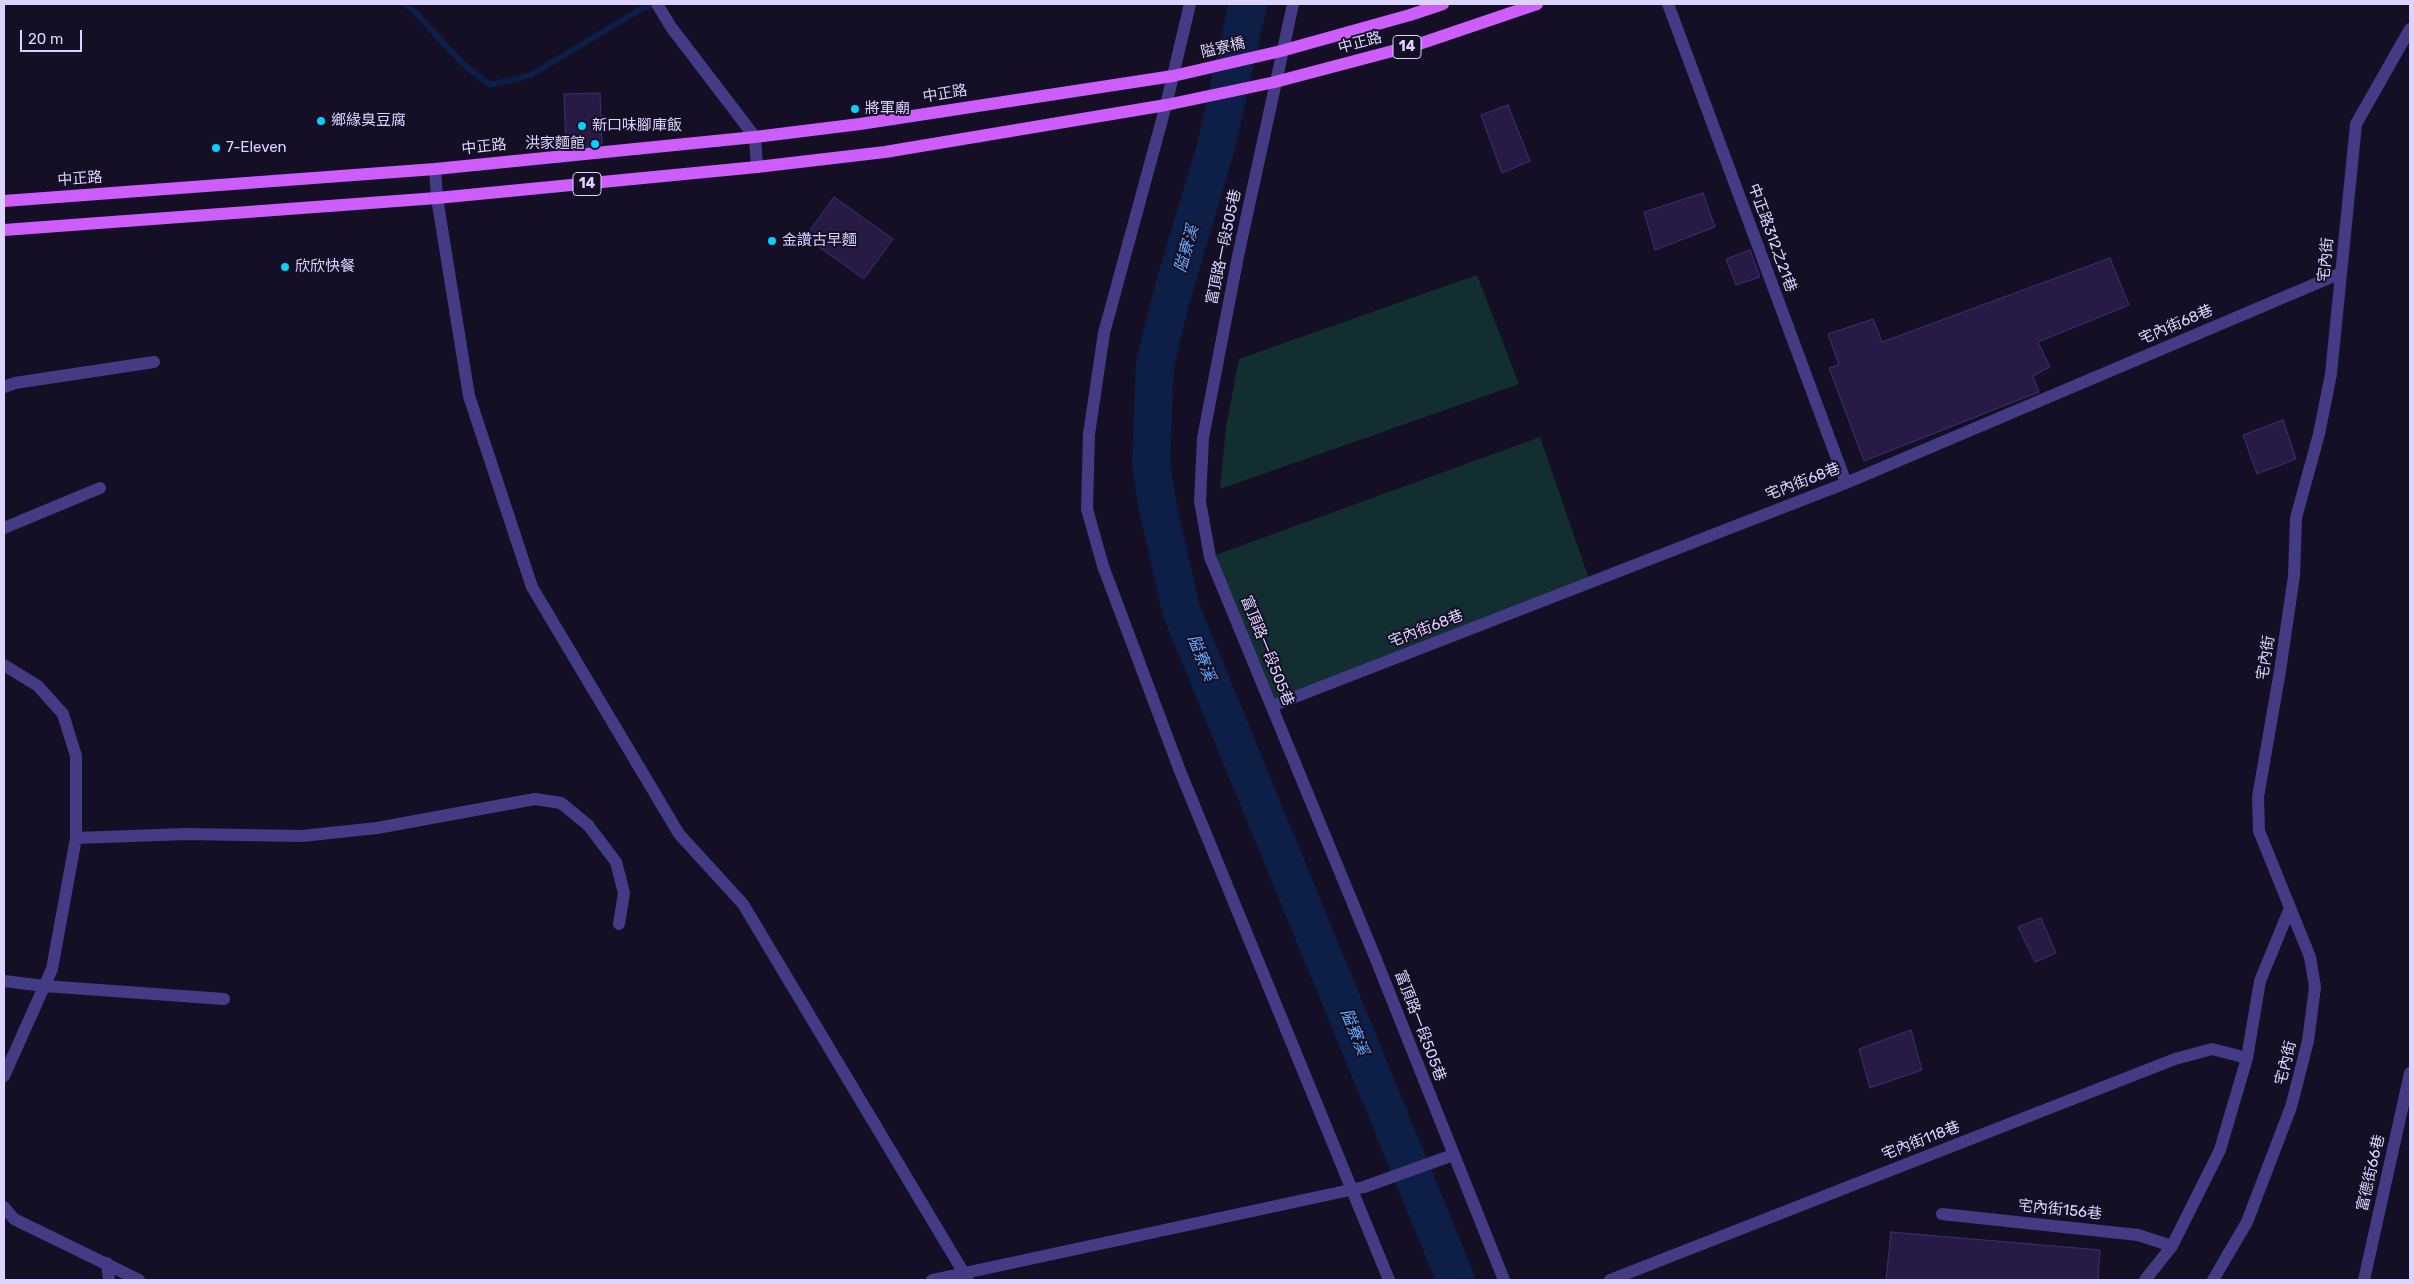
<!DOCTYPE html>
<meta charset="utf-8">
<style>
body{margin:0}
#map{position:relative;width:2414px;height:1284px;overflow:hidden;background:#150f26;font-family:Rubik,sans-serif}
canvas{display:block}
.frame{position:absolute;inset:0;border:5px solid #dcd4ff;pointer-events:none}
.scale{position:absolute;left:20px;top:30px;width:62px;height:22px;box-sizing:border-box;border:2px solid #dcd4ff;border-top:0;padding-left:6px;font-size:15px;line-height:18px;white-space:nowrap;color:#dcd4ff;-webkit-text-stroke:4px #150f26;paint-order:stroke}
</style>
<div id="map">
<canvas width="2414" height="1284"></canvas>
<div class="frame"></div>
<div class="scale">20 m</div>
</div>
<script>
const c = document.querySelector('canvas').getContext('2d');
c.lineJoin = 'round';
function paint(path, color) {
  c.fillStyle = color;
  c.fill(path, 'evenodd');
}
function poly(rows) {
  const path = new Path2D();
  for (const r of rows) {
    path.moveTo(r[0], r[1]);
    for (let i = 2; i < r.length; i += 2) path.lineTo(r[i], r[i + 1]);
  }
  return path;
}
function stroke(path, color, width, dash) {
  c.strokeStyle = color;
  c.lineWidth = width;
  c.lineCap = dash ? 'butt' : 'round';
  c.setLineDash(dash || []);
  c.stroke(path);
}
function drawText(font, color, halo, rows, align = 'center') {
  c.font = font + ' Rubik,"Noto Sans TC",sans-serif';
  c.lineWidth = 4;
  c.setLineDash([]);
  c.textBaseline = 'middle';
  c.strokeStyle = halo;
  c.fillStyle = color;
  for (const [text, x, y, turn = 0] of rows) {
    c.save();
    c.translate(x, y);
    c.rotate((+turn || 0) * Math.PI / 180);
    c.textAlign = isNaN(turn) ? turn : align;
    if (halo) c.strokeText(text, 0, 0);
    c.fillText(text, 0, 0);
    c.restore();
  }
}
paint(poly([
 [1477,275,1519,384,1220,489,1226,427,1239,359],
 [1540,437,1590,582,1278,704,1210,557]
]), '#122e30');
stroke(poly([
 [405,4,415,12,463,64,490,85,531,75,641,9,657,4]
]), '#0d1e47', 6);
stroke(poly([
 [1248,4,1216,146,1172,295,1155,364,1151,464,1158,508,1181,610,1456,1280]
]), '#0d1e47', 38);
const building = poly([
 [600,93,602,144,566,148,564,94,600,93],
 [1508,105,1530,161,1502,173,1481,115,1508,105],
 [1703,193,1715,227,1655,250,1644,212,1703,193],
 [834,197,893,239,864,279,805,237,834,197],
 [1750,250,1760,277,1736,285,1726,259,1750,250],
 [2110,258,2129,305,2038,342,2050,367,2033,376,2039,392,1864,461,1829,368,1839,365,1828,334,1873,319,1882,342,2110,258],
 [2283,420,2296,459,2257,474,2243,435,2283,420],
 [2041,918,2056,953,2035,962,2018,927,2041,918],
 [1911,1030,1922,1070,1870,1088,1859,1049,1911,1030],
 [1891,1232,2100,1250,2098,1280,1886,1280,1891,1232]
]);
paint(building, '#271b46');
stroke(building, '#402e72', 1);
stroke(poly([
 [657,4,671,27,755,137,757,167],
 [1190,4,1166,105,1104,333,1089,434,1087,509,1103,566,1180,771,1389,1280],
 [1293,4,1238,256,1203,438,1200,501,1210,557,1375,957,1504,1280],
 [1668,4,1846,483],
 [435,169,437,198,469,396,532,587,679,834,743,904,968,1280],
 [4,387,15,383,154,362],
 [4,528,100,488],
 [4,665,38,686,63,714,76,756,76,838,52,969,4,1076],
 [1272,706,1846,483,2341,273],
 [76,838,186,834,302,836,377,828,535,799,561,803,588,825,616,862,624,893,619,924],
 [4,981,44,986,224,999],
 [4,1207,14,1219,139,1280],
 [1942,1214,2138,1235,2172,1246],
 [107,1263,109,1280],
 [932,1280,1364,1187,1453,1155],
 [1610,1280,2175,1059,2212,1049,2247,1058],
 [2145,1280,2172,1246,2220,1150,2247,1058,2260,981,2290,908],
 [2213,1280,2247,1222,2291,1107,2308,1041,2315,987,2310,957,2259,831,2258,797,2280,671,2294,576,2296,518,2319,434,2331,374,2356,124,2410,29],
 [2364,1280,2410,1073]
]), '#433b84', 12);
stroke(poly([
 [4,201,435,169,755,137,860,124,1173,76,1281,51,1410,15,1443,4],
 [4,230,437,198,757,167,885,152,1166,105,1275,82,1419,44,1537,4]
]), '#cd5dfd', 12);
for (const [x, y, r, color] of [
 [855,109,5,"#03d0fc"],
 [321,121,5,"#03d0fc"],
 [582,126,5,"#03d0fc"],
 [595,144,5,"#03d0fc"],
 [216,148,5,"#03d0fc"],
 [772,241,5,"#03d0fc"],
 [285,267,5,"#03d0fc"]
]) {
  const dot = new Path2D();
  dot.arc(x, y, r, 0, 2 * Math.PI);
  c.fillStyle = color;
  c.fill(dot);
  stroke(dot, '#150f26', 2);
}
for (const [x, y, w] of [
 [1407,47,28],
 [587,184,28]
]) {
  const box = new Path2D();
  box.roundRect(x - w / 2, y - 11.5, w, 23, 4);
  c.fillStyle = '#150f26';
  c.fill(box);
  stroke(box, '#dcd4ff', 1);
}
drawText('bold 14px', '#dcd4ff', null, [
 ["14",1407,47],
 ["14",587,184]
]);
drawText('15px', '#dcd4ff', '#150f26', [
 ["中正路",1360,43,-15],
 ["隘寮橋",1223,48,-13],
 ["中正路",945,94,-9],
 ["中正路",484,147,-6],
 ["中正路",80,179,-4],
 ["中正路312之21巷",1772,238,70],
 ["富頂路一段505巷",1224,247,-78],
 ["宅內街",2326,260,-84],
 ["宅內街68巷",2176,325,-23],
 ["宅內街68巷",1803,482,-21],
 ["宅內街68巷",1426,629,-21],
 ["富頂路一段505巷",1267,651,68],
 ["宅內街",2266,658,-81],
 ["富頂路一段505巷",1420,1026,69],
 ["宅內街",2286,1063,-76],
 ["宅內街118巷",1921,1141,-21],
 ["富德街66巷",2371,1173,-77],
 ["宅內街156巷",2060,1210,6]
]);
drawText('15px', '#dcd4ff', '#150f26', [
 ["將軍廟",865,109],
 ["鄉緣臭豆腐",331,121],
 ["新口味腳庫飯",592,126],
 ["洪家麵館",585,144,"right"],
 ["7-Eleven",226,148],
 ["金讚古早麵",782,241],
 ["欣欣快餐",295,267]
], 'left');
drawText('italic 16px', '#64aafd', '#150f26', [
 ["隘寮溪",1187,249,-74],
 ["隘寮溪",1201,658,68],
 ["隘寮溪",1354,1032,68]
]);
</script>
